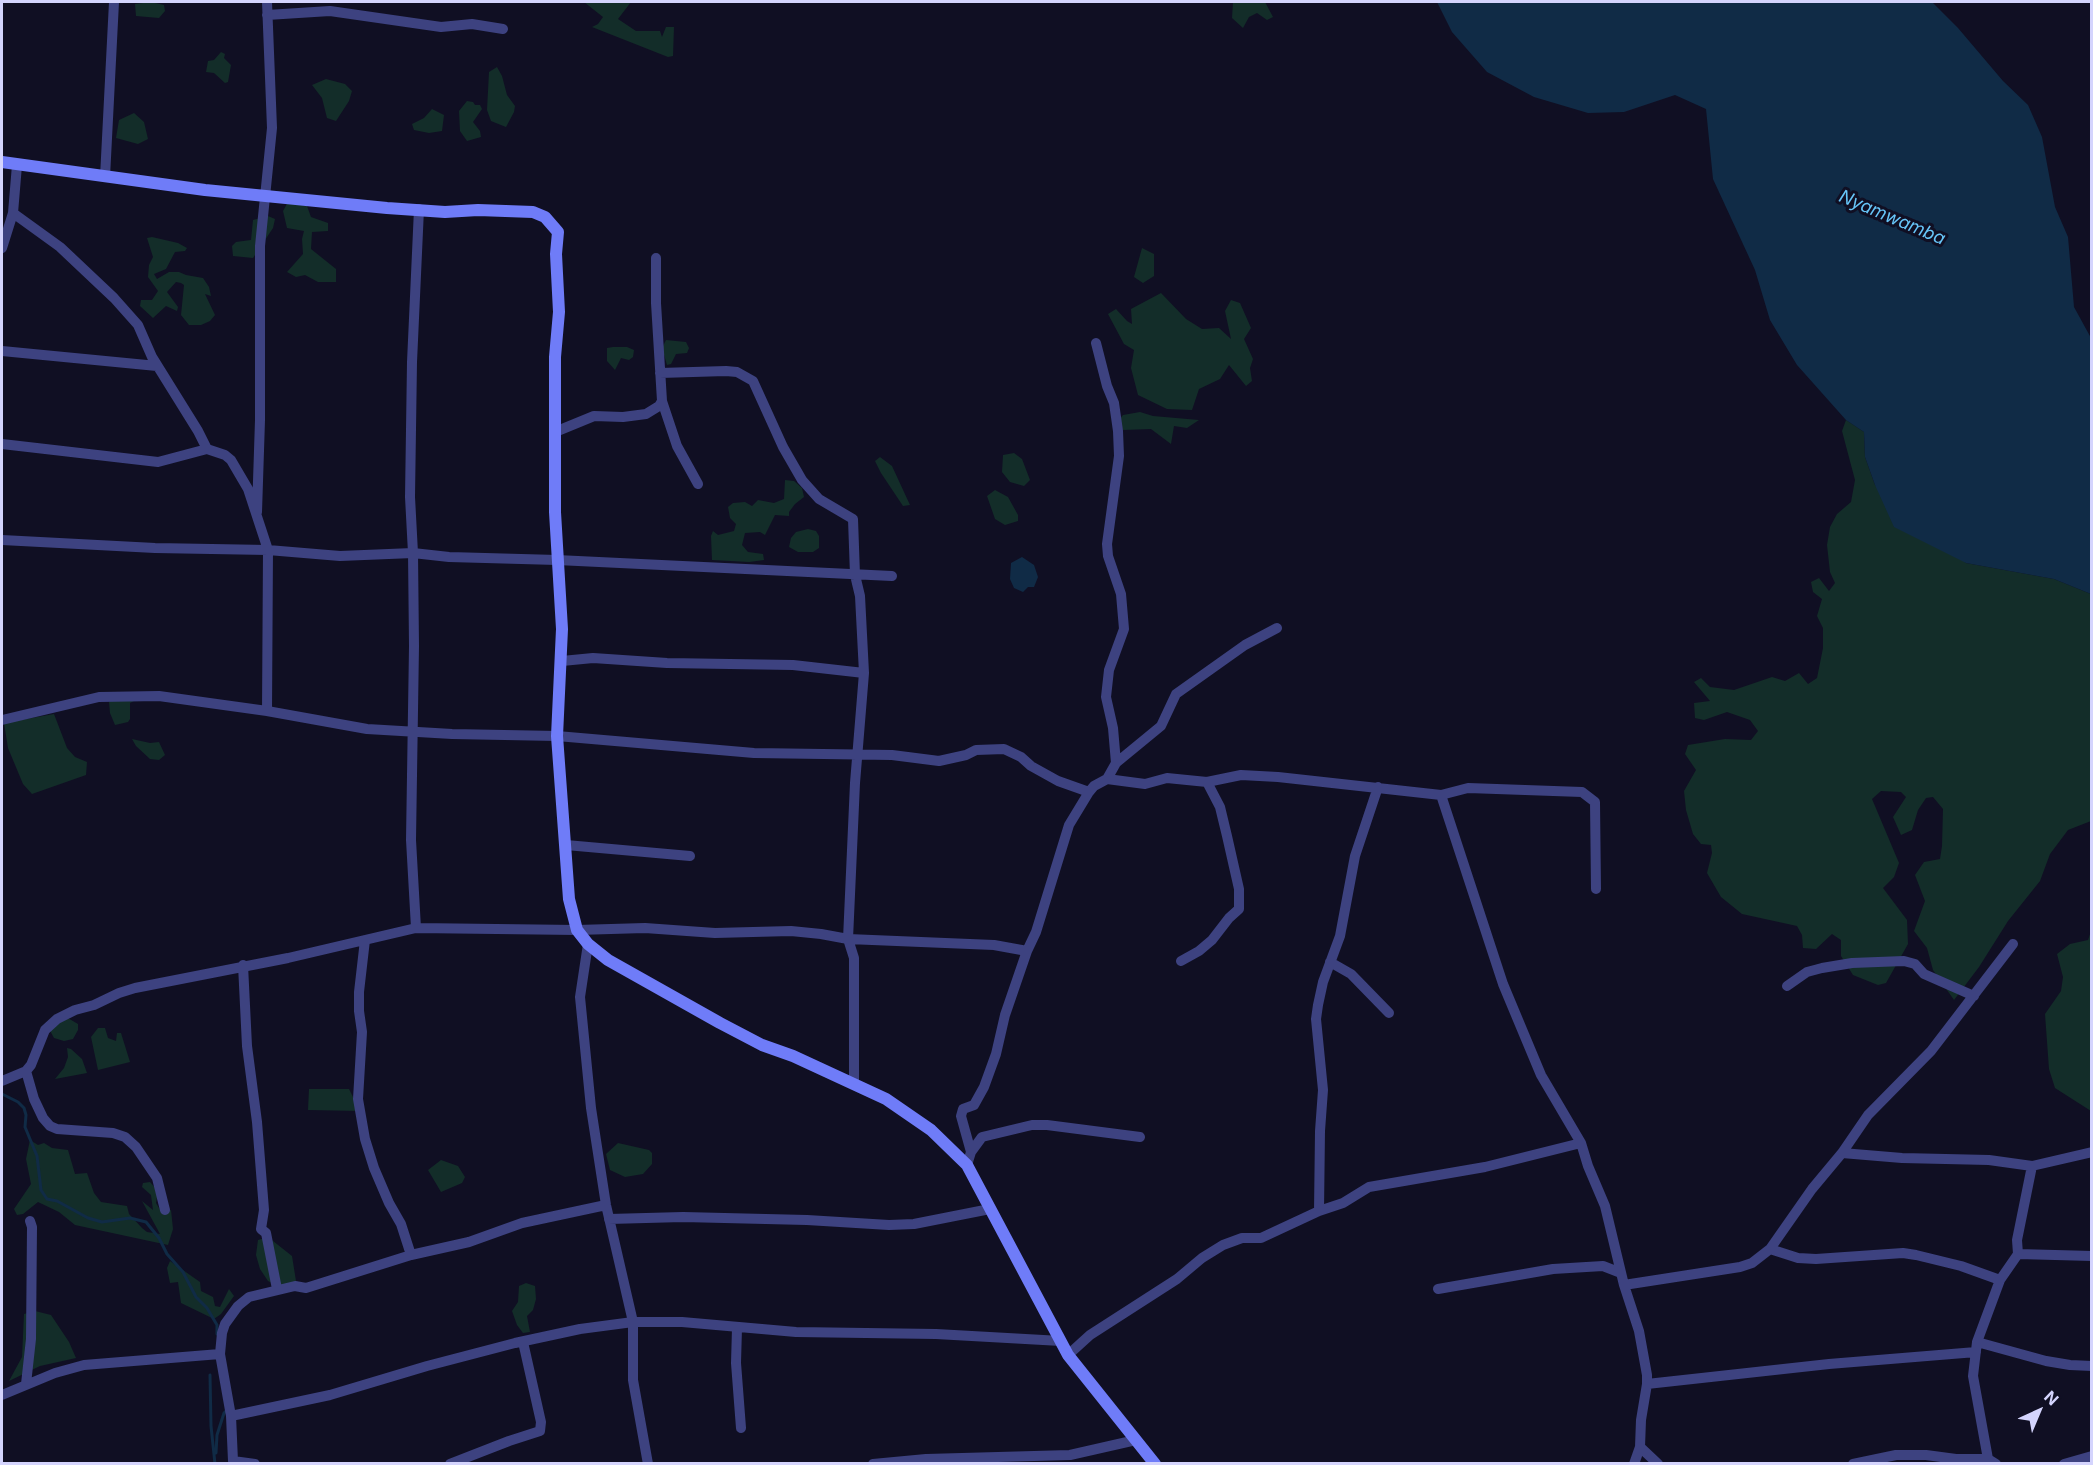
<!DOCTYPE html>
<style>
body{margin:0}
#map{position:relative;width:2093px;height:1465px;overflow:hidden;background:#100f23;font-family:Inter,sans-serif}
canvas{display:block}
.frame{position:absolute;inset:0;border:3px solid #d4d4fd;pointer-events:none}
.north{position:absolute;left:2009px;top:1381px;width:60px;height:60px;-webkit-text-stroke:4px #100f23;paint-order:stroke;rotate:44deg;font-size:16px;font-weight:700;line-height:24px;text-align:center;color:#d4d4fd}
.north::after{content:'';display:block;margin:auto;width:21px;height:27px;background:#d4d4fd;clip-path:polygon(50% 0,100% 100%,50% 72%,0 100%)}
</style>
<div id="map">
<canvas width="2093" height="1465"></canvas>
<div class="frame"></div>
<div class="north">N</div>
</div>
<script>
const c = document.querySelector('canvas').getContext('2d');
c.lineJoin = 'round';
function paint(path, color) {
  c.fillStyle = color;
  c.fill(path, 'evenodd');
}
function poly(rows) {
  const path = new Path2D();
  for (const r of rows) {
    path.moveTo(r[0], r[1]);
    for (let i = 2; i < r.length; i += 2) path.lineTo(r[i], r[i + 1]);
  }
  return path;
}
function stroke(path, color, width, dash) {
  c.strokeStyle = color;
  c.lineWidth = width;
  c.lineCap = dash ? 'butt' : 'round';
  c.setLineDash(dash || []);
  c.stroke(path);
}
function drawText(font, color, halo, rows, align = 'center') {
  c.font = font + ' Inter,sans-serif';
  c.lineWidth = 6;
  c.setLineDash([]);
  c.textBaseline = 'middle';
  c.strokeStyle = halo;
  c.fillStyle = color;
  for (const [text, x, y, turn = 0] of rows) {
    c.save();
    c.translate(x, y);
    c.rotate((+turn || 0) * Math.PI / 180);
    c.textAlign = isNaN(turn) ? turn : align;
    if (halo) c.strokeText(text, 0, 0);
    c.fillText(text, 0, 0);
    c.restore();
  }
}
paint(poly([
 [151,2,164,5,165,11,159,18,136,16,135,4],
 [584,2,631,2,618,19,636,31,660,31,662,37,666,27,674,27,673,56,668,57,592,27,598,24,603,17],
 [1233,2,1265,2,1273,17,1267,20,1257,13,1249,17,1243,28,1232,18],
 [221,52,225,54,224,58,231,65,228,82,225,83,214,73,206,72,208,61,214,60],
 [497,67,502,76,507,95,515,106,514,112,506,127,491,121,487,110,489,72],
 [326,79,345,84,352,91,349,101,336,121,327,118,322,98,312,85],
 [467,101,473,102,475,105,480,105,482,109,473,122,480,131,481,137,467,141,460,131,459,111],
 [432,109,444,115,442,131,429,133,414,130,412,124,424,118],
 [134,113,144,122,148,139,138,144,116,138,119,120],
 [288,202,307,206,311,217,328,223,328,231,312,232,311,249,336,269,336,282,318,282,305,275,296,277,287,272,303,254,302,239,304,231,287,228,283,211],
 [268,216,275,219,273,228,253,258,233,256,232,246,236,242,251,240,253,220],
 [152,237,178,243,187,248,185,251,175,252,166,269,154,274,157,279,169,272,179,272,186,275,203,278,209,287,211,296,205,294,215,315,210,321,201,325,189,325,181,315,184,285,181,283,176,282,167,292,178,307,177,311,166,306,153,318,140,306,141,300,152,300,158,291,148,277,149,265,153,257,147,238],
 [1142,248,1154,254,1154,276,1143,283,1134,277],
 [1161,293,1186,319,1202,329,1219,328,1231,339,1225,311,1231,300,1240,303,1251,328,1244,339,1253,359,1250,368,1252,381,1246,386,1229,365,1220,379,1199,389,1192,410,1167,409,1138,395,1131,368,1134,350,1124,344,1108,314,1116,309,1127,321,1132,324,1131,309],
 [666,340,686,342,689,348,687,353,676,354,671,364,667,365,662,348],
 [613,347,627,347,634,350,633,357,629,360,621,358,615,370,607,361,607,348],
 [1140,412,1153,416,1199,420,1187,428,1174,426,1171,444,1151,429,1123,430,1117,422,1123,415],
 [1846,420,1864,432,1865,457,1875,485,1966,563,2054,579,2091,594,2091,821,2068,830,2050,854,2040,881,2008,921,1979,967,1954,1000,1933,970,1927,948,1914,931,1925,901,1915,875,1924,862,1940,859,1942,846,1943,809,1933,797,1926,798,1918,810,1912,830,1901,835,1893,817,1906,797,1901,792,1881,791,1872,799,1899,863,1894,877,1883,888,1907,920,1908,944,1886,983,1878,985,1853,975,1841,956,1841,940,1832,934,1816,949,1803,948,1802,935,1797,926,1742,914,1721,897,1707,873,1712,853,1711,845,1701,844,1693,834,1686,810,1684,791,1696,770,1685,754,1688,745,1725,739,1751,740,1758,731,1750,720,1727,712,1704,720,1695,718,1694,703,1710,701,1694,682,1701,678,1710,687,1734,690,1772,677,1785,681,1799,673,1808,684,1817,678,1823,648,1823,628,1817,616,1822,599,1813,592,1811,582,1819,578,1829,591,1835,583,1830,572,1827,545,1830,527,1837,514,1851,502,1855,480,1842,431],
 [1014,453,1022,459,1030,480,1024,486,1010,482,1002,472,1003,455],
 [880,457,892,466,910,505,903,506,881,473,875,461],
 [785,480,794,481,802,488,804,497,795,504,789,512,789,516,775,515,765,535,760,532,745,533,742,545,748,552,763,554,764,560,749,562,712,560,711,536,713,531,718,535,734,531,736,524,730,518,728,507,733,503,745,502,752,506,758,500,774,503,784,499],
 [995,490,1008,497,1018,515,1018,521,1005,525,995,519,987,496],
 [808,529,816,531,819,536,819,548,813,552,798,552,789,547,791,538,796,532],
 [114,697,134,701,130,703,130,719,128,722,115,725,110,713,109,702],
 [54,714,67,748,75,757,87,762,86,775,32,794,23,784,8,748,4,723],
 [132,739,150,743,159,742,165,755,159,760,150,759,136,746],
 [2091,931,2091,1111,2055,1088,2049,1069,2045,1014,2061,991,2063,977,2057,954,2070,944,2088,940],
 [61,1014,78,1024,78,1030,73,1039,64,1041,54,1038,48,1027],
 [98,1028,105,1028,108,1038,116,1041,117,1033,121,1033,130,1062,98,1070,91,1037],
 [67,1048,71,1049,82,1059,87,1073,55,1079,64,1068,68,1057],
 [309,1089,349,1089,360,1111,308,1110],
 [30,1140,38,1145,44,1143,52,1148,68,1150,75,1174,87,1173,94,1193,101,1202,127,1206,129,1214,142,1228,147,1232,160,1234,142,1201,153,1210,151,1195,142,1187,143,1183,150,1182,158,1191,156,1203,162,1213,171,1210,173,1229,168,1245,75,1225,59,1212,38,1202,23,1214,17,1215,14,1209,31,1184,26,1159],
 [618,1143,649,1150,652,1153,652,1164,643,1174,625,1177,610,1170,606,1154],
 [441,1160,458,1166,465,1177,462,1183,441,1192,428,1170],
 [268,1237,292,1256,296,1281,286,1290,268,1281,260,1269,256,1255,258,1240],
 [170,1261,200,1282,201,1291,213,1297,215,1306,220,1307,229,1289,234,1296,221,1314,214,1319,181,1303,178,1282,170,1283,167,1268],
 [526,1283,535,1286,536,1299,533,1310,527,1316,530,1332,523,1333,517,1325,512,1311,518,1302,519,1286],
 [35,1311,51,1315,69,1342,76,1358,40,1366,9,1381,22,1357,24,1314]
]), '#132d29');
paint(poly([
 [1437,2,1930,2,1933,3,1958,28,2003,81,2028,105,2042,137,2055,207,2068,237,2074,307,2091,338,2091,594,2054,579,1966,563,1894,527,1875,485,1865,457,1864,432,1846,420,1797,365,1770,320,1755,270,1713,179,1706,109,1675,95,1624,112,1588,113,1534,97,1487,72,1452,32],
 [1022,557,1034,565,1038,577,1034,587,1028,587,1023,592,1014,588,1010,579,1011,563]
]), '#102b46');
stroke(poly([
 [2,1094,18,1102,24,1108,26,1115,25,1127,37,1156,41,1190,47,1199,57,1201,88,1218,102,1222,130,1218,146,1222,159,1238,167,1254,183,1272,196,1297,207,1308,217,1325,217,1334],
 [210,1375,211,1426,215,1464],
 [216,1453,217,1435,224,1413,226,1411]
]), '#102b46', 3);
stroke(poly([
 [267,15,330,11,441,27,472,24,503,29],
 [105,177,114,2],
 [13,213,60,247,114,298,138,325,152,357,198,431,207,449],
 [2,248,13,213,17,165],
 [656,258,656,303,662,401,677,446,698,484],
 [1096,343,1107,386,1114,403,1118,431,1119,456,1107,544,1108,556,1121,594,1124,629,1109,670,1106,697,1113,728,1116,763,1107,779],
 [2,351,157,366],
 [660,373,726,371,737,372,753,381,783,447,802,480,819,499,853,519,855,575,860,596,864,673,855,783,848,939,854,958,854,1084],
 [555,432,594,416,623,417,646,414,659,406,662,401],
 [2,444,158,462,207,449,225,455,231,460,248,489,268,550,267,711],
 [257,512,260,420,260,246,272,128,267,2],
 [2,540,155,548,268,550,340,556,413,553,449,557,557,560,892,576],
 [562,661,593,658,667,663,793,665,864,673],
 [2,720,99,697,159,696,267,711,367,729,452,734,557,736,754,753,892,755,939,761,966,755,976,750,1004,749,1021,757,1031,766,1058,781,1089,792],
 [1116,763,1161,726,1176,694,1245,645,1277,628],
 [1441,795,1503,984,1541,1075,1581,1143,1588,1166,1605,1206,1624,1285,1639,1331,1647,1375,1647,1384,1641,1420,1640,1447,1634,1464],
 [566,845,690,856],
 [416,928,411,840,414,646,413,553,410,497,412,362,419,209],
 [365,940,359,992,359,1011,362,1032,358,1099,365,1139,374,1168,389,1203,401,1224,411,1255],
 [588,944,580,997,591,1108,606,1205,633,1322,633,1380,648,1464],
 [1181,961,1199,951,1212,940,1229,918,1239,909,1239,889,1227,836,1220,807,1207,782],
 [1330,962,1351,974,1389,1013],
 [243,965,247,1046,257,1122,264,1210,261,1229,266,1233,277,1289],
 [1787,986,1807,972,1822,968,1852,963,1904,961,1915,964,1924,974,1974,996],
 [26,1071,34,1099,43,1118,50,1126,57,1129,113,1133,125,1137,136,1147,157,1178,165,1210],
 [2,1081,26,1071,31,1065,45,1030,57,1019,75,1010,94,1005,119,993,135,988,288,958,416,928,577,930,645,928,715,933,791,931,821,934,848,939,994,945,1027,951],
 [971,1152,982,1137,1032,1125,1047,1125,1140,1137],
 [1842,1153,1902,1158,1989,1160,2032,1166,2092,1152],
 [967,1165,971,1152,961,1116,963,1109,974,1105,984,1087,996,1054,1005,1015,1027,951,1036,932,1069,825,1089,792,1094,786,1107,779,1145,784,1167,778,1207,782,1241,775,1278,777,1441,795,1468,788,1582,792,1595,802,1596,889],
 [1319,1211,1320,1131,1323,1090,1316,1019,1318,1005,1323,982,1340,936,1355,856,1378,787],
 [609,1219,683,1217,807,1220,889,1225,914,1224,990,1209],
 [1770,1249,1798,1258,1816,1259,1903,1253,1916,1255,1961,1266,2000,1280,1977,1342,1973,1376,1988,1459,1996,1464],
 [2018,1254,2092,1256],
 [2000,1280,2018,1254,2017,1240,2032,1166],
 [1624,1285,1740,1267,1752,1263,1770,1249,1812,1189,1842,1153,1868,1115,1931,1051,2013,944],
 [1438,1289,1553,1269,1603,1266,1621,1273],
 [737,1328,736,1363,741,1428],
 [1977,1342,2046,1361,2070,1365,2092,1366],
 [1068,1355,1090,1335,1177,1279,1202,1258,1223,1245,1242,1238,1261,1238,1319,1211,1343,1203,1369,1187,1485,1167,1581,1143],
 [26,1384,31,1339,32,1227,30,1221],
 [1647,1384,1829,1364,1976,1352],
 [2,1395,55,1373,84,1365,220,1354],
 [231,1416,330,1395,427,1366,515,1343,580,1329,633,1322,682,1322,796,1332,936,1334,1061,1341],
 [1640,1447,1658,1464],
 [255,1464,233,1461,231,1416,220,1354,222,1333,225,1324,238,1306,249,1297,295,1286,306,1288,411,1255,469,1242,522,1223,606,1205],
 [450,1464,509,1441,540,1431,541,1422,523,1342],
 [873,1464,926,1459,1070,1455,1136,1440],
 [1853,1464,1896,1455,1926,1455,1956,1459,1988,1459,1989,1464],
 [2064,1464,2092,1456]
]), '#3d4280', 10);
stroke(poly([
 [2,162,205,190,387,208,445,212,478,210,533,212,545,217,558,232,556,254,559,312,555,357,555,512,562,629,557,736,569,899,577,930,588,944,608,960,720,1023,762,1045,793,1056,886,1099,931,1130,967,1165,1068,1355,1155,1464]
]), '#6f7cf8', 12);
drawText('italic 18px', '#67c5f8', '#100f23', [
 ["Nyamwamba",1892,218,23]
]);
</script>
